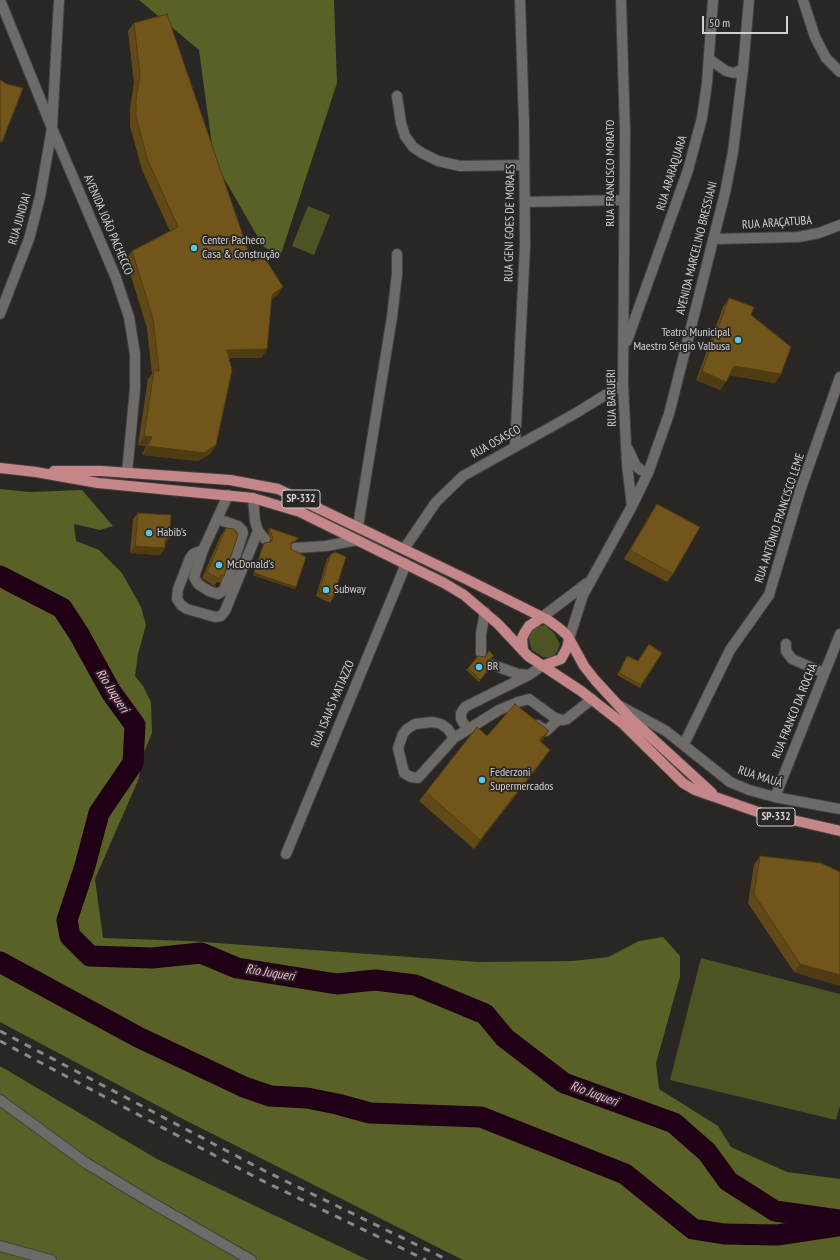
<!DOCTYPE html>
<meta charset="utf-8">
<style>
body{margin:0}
#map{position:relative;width:840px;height:1260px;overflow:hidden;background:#292624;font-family:"PT Sans Narrow",sans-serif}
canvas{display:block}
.scale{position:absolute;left:702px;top:16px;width:86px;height:18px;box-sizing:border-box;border:2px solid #d3d1d0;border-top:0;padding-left:5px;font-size:12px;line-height:14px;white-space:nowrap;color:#d3d1d0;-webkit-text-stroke:3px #292624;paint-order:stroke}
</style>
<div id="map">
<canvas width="840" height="1260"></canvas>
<div class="scale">50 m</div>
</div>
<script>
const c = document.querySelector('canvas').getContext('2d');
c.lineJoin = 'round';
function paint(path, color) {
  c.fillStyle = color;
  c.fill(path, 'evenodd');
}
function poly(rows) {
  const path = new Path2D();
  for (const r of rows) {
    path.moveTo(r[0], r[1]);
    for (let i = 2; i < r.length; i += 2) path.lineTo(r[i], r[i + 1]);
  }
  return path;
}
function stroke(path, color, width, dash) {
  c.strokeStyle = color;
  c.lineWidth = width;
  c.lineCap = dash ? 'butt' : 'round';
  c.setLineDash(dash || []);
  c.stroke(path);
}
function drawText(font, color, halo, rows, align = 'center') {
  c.font = font + ' "PT Sans Narrow",sans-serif';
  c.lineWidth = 3.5;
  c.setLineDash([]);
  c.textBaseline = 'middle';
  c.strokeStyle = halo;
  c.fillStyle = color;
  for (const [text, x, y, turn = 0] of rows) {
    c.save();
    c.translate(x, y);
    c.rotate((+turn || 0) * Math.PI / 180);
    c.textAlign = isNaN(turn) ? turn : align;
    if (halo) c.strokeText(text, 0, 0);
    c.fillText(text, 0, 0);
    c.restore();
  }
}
paint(poly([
 [308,206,330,215,314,255,292,246],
 [545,625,554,633,560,644,557,652,551,658,543,657,532,650,528,637,533,627],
 [701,958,840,994,840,1106,836,1120,670,1080]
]), '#4d5423');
paint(poly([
 [139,0,334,0,337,83,280,257,263,246,214,161,199,50],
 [0,489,29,492,82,490,113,526,100,530,74,524,76,541,99,550,122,573,141,607,146,625,138,654,135,676,143,686,151,702,152,733,142,757,139,778,95,879,103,938,189,941,479,962,573,961,608,957,639,941,663,937,680,956,680,977,656,1063,659,1089,718,1126,731,1147,787,1172,840,1179,840,1260,463,1260,177,1116,0,1022],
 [0,1066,157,1159,368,1260,0,1260]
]), '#596126');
stroke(poly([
 [0,576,62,608,79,634,111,692,135,725,133,763,99,813,85,866,67,920,70,936,90,956,152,958,201,953,237,968,337,984,375,980,415,985,485,1014,505,1038,564,1083,674,1123,707,1152,728,1181,775,1211,840,1220],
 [0,962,138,1037,244,1087,270,1096,307,1098,337,1104,370,1113,481,1117,625,1174,693,1229,724,1234,777,1235,837,1226]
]), '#1f0015', 21);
const minor = poly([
 [0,0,52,128,116,278,129,317,135,354,135,389,127,473],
 [621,0,625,132,623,384,627,465,632,506],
 [803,0,815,37,826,58,840,72],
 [709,59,726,71,734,73,743,69],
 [397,96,401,123,405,136,413,147,422,153,438,161,460,166,524,165],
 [525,202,624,200],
 [713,239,798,237,819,233,840,225],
 [0,314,29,239,40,197,52,128,59,0],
 [627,341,688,170,702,118,707,83,713,0],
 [515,447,525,246,524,123,520,0],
 [628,449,636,466,641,470,648,473],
 [253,498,255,521,258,531,265,539],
 [217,519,238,526,242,530,243,533,224,590,218,594,209,591,198,584,194,577,203,550,228,495],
 [358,526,392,317,397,274,397,254],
 [295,548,326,546,357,540],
 [404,549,436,502,463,476,576,413,623,384],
 [203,550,193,554,190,558,178,589,177,599,181,605,187,609,215,617,221,616,225,611,258,531],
 [541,618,587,583],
 [569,639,583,595,632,506,648,473,669,414,725,193,733,152,743,69,749,0],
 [786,644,786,651,792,659,824,673],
 [481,653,481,634,485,612],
 [493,665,518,674,529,675,542,666],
 [620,706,666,731,730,782,749,790,775,797,840,809],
 [537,725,546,731,558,720],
 [467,729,461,719,461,713,465,707,529,675],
 [454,738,448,729,441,724,433,722,415,724,407,729,403,734,398,748,404,773,411,777,418,778,454,738,499,710,518,702,529,699,555,718,562,720,567,719,592,699],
 [684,744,730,650,769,595,800,491,840,377],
 [775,797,840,634],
 [286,854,406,564],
 [0,1100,86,1163,147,1200,251,1260],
 [0,1246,51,1260]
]);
const major = poly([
 [0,468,36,472,98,483,253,498,300,512,444,583,464,595,498,624,528,656,581,691,622,723,683,783,695,790,758,812,840,831],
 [54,471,101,471,230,480,278,489,468,580,548,620,559,628,567,635,584,666,595,680,629,717,712,793],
 [523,651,522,638,525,632,529,626,541,618],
 [542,666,561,659,567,648,569,639]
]);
stroke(minor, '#444140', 12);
stroke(major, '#444140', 12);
stroke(minor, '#6e6a67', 10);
stroke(major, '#c48689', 10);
stroke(poly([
 [0,1031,263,1170,448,1260],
 [0,1041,259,1179,426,1260]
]), '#8b8987', 3, [7, 7]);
paint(poly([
 [134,23,252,262,277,296,271,299,267,349,261,358,229,358,216,445,210,454,198,461,142,455,146,446,138,445,148,379,152,374,147,328,126,260,132,251,170,231,142,170,130,126,130,108,134,83,128,31],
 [729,298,751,315,781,374,775,383,729,375,720,390,696,380,723,307],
 [657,504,673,574,667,582,624,559,651,513],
 [138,513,165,548,160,555,130,553,133,519],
 [226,528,224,576,220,583,217,582,214,586,202,578,221,535],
 [269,528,297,540,291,544,296,587,295,589,253,575,263,545,264,543,270,542,271,541,268,530],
 [330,555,333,598,330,603,316,596,327,559],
 [662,653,640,688,617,675,627,656,638,661],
 [485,657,492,659,489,661,490,668,479,682,466,670,468,668],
 [487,736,543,740,540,742,544,759,474,849,419,801,426,792],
 [760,856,840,986,794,972,748,903,754,865]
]), '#614917');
paint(poly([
 [283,287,277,296,266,303,272,295],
 [267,349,261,358,221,358,227,350],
 [734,366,781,374,775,383,727,375],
 [702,371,726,382,720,390,696,380],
 [144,436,152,437,146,446,138,445],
 [216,445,210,454,198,461,142,455,148,446],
 [169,538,165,545,165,540],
 [299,538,297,540,289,545,291,543],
 [135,546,165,548,160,555,130,553],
 [254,573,296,587,295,589,253,575],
 [549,731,543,740,533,749,539,740],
 [550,750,544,759,474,849,480,840],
 [800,964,840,975,840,986,794,972]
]), '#4f3c13');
const building = poly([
 [167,14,252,262,263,255,283,287,272,295,267,349,227,350,232,370,216,445,204,453,148,446,152,437,144,436,154,370,159,371,153,319,132,251,178,227,148,161,136,117,136,100,140,75,134,23,167,14],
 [0,80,7,84,23,88,2,142,0,141,0,80],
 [729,298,754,307,751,315,791,347,781,374,734,366,726,382,702,371,729,298],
 [657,504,700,527,673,574,630,550,657,504],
 [138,513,171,515,169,538,165,540,165,548,135,546,138,513],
 [226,528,234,529,238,535,224,576,221,575,219,579,207,572,226,528],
 [269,528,299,538,291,543,291,549,306,557,296,587,254,573,264,543,271,542,273,538,269,528],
 [335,552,346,557,333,598,319,592,330,555,335,552],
 [649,644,662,653,641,685,619,673,627,656,638,661,649,644],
 [489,651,494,656,489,660,490,668,480,680,468,668,478,656,485,657,489,651],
 [515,704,549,731,539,740,550,750,480,840,426,792,477,727,487,736,515,704],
 [760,856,821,863,840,872,840,975,800,964,754,894,760,856]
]);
paint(building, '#71551b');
stroke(building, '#4f3c13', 1);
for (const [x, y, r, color] of [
 [194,248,4,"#59c8e4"],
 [738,340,4,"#59c8e4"],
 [149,533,4,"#59c8e4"],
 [219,565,4,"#59c8e4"],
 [326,590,4,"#59c8e4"],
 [479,667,4,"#59c8e4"],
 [482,780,4,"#59c8e4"]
]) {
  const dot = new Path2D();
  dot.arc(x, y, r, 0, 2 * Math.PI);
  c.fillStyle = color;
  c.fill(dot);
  stroke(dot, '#292624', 1.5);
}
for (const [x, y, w] of [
 [301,499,38],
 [776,817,38]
]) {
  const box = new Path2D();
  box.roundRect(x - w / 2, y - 9, w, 18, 3);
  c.fillStyle = '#292624';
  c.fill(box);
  stroke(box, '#d3d1d0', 1);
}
drawText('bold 11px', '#d3d1d0', null, [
 ["SP-332",301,499],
 ["SP-332",776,817]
]);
drawText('12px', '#d3d1d0', '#292624', [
 ["RUA FRANCISCO MORATO",611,173,-90],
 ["RUA ARARAQUARA",672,173,-73],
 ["RUA JUNDIAI",20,219,-74],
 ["RUA GENI GOES DE MORAES",510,223,-89],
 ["RUA ARAÇATUBA",777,223,-4],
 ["AVENIDA JOÃO PACHECCO",108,225,67],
 ["AVENIDA MARCELINO BRESSIANI",697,248,-76],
 ["RUA BARUERI",612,398,-91],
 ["RUA OSASCO",496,442,-29],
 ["RUA ANTÔNIO FRANCISCO LEME",780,518,-72],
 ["RUA ISAIAS MATIAZZO",333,704,-67],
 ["RUA FRANCO DA ROCHA",795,711,-68],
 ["RUA MAUÁ",760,777,18]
]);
drawText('12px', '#d3d1d0', '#292624', [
 ["Center Pacheco",202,241],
 ["Casa & Construção",202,255],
 ["Teatro Municipal",730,333,"right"],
 ["Maestro Sérgio Valbusa",730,347,"right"],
 ["Habib's",157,533],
 ["McDonald's",227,565],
 ["Subway",334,590],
 ["BR",487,667],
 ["Federzoni",490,773],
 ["Supermercados",490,787]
], 'left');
drawText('italic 13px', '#fdaee0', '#292624', [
 ["Rio Juqueri",112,691,57],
 ["Rio Juqueri",270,973,9],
 ["Rio Juqueri",594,1094,20]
]);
</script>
